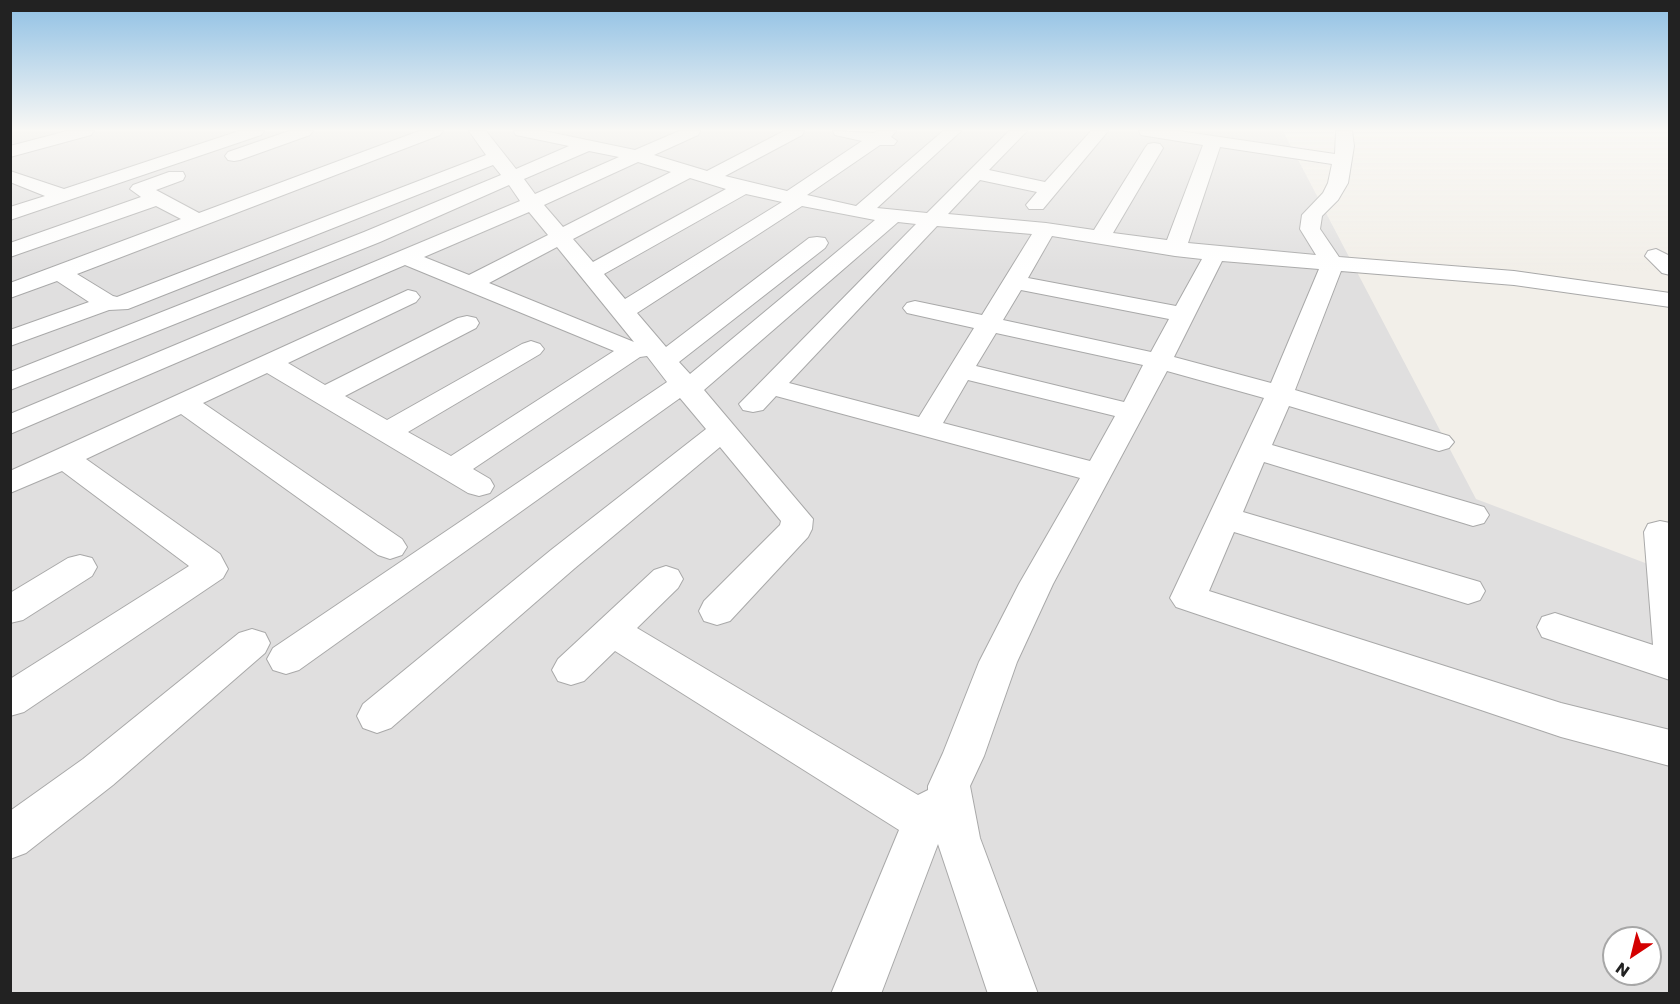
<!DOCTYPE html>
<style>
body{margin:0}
#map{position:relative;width:1680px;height:1004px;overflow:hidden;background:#f2efe9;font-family:Poppins,sans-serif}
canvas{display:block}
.frame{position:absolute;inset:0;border:12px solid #222;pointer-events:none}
.north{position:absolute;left:1602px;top:926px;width:60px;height:60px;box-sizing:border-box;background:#fff;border:2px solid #a7a7a7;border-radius:50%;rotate:215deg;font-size:16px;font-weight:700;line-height:24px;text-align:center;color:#222}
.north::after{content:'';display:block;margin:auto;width:21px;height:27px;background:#d40000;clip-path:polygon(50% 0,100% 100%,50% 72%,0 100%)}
</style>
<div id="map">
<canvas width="1680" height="1004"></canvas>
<div class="frame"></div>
<div class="north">N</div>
</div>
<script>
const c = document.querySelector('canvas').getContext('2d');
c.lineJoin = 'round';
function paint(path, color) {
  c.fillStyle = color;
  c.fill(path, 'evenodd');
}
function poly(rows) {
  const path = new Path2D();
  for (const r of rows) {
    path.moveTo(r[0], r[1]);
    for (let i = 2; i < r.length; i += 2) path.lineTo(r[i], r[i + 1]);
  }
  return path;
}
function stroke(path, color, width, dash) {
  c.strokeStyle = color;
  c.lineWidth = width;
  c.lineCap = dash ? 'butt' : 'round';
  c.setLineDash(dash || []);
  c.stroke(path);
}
paint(poly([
 [10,131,1283,131,1476,499,1669,572,1669,993,11,993],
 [1614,938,1650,938,1650,974,1614,974]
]), '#e0dfdf');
const minor = poly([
 [67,131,94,131,91,135,10,157,10,146,67,131],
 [239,131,264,131,261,135,10,220,10,207,45,196,10,182,10,171,64,189,239,131],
 [289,131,313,131,310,135,240,160,234,161,228,160,225,156,228,152,289,131],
 [419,131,443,131,440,135,77,274,113,296,117,297,486,155,469,131,486,131,516,169,569,146,516,135,514,131,544,131,635,150,679,131,700,131,698,135,654,155,707,171,784,131,804,131,802,135,725,176,787,191,862,141,835,135,833,131,874,133,877,131,896,131,891,137,897,141,894,145,880,145,807,195,856,206,943,131,961,131,877,208,927,213,1009,131,1027,131,989,170,1045,182,1091,131,1108,131,1043,209,1029,209,1026,205,1037,192,980,180,948,214,1046,223,1094,230,1145,148,1148,144,1154,143,1160,144,1163,148,1113,233,1167,240,1203,145,1147,136,1141,135,1139,131,1179,131,1335,154,1336,131,1352,131,1354,146,1348,183,1338,200,1322,216,1320,229,1339,257,1514,271,1670,293,1670,307,1514,285,1341,271,1295,390,1449,436,1454,442,1449,448,1439,451,1289,406,1272,445,1484,507,1489,515,1484,523,1473,526,1264,462,1243,512,1480,582,1485,591,1480,600,1468,604,1234,532,1209,591,1561,703,1670,730,1670,766,1561,737,1176,607,1170,598,1264,398,1167,371,1053,584,1017,662,984,756,970,786,980,838,1038,994,988,994,938,844,881,994,831,994,899,830,615,651,584,681,571,685,558,681,552,670,558,659,654,570,666,566,678,570,683,579,678,588,637,628,918,795,928,790,928,786,943,753,979,662,1019,584,1080,478,776,396,763,410,753,412,743,410,739,404,916,224,898,222,704,390,813,519,812,529,808,537,730,621,717,625,704,621,699,611,704,601,780,525,781,521,720,447,575,568,391,728,377,733,363,728,357,716,363,704,551,550,706,429,680,398,299,670,286,674,273,670,267,659,273,648,667,382,647,356,640,357,473,469,490,479,494,486,490,493,479,496,468,493,267,373,203,403,402,539,407,547,402,555,390,559,378,555,181,414,86,459,220,554,228,569,223,578,24,712,10,716,10,679,189,566,62,471,10,493,10,471,408,290,416,292,420,297,416,302,288,363,325,385,458,318,467,316,476,318,479,323,476,328,345,396,387,420,522,344,531,341,540,344,544,349,540,354,408,432,451,456,614,351,405,265,10,434,10,414,520,201,509,185,380,242,10,390,10,372,364,232,501,175,493,165,128,309,109,310,10,346,10,330,89,302,57,281,10,298,10,283,181,219,156,206,10,257,10,243,141,197,130,189,133,185,169,172,183,172,185,176,183,180,156,190,199,213,419,131],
 [1220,147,1332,164,1328,183,1323,193,1302,215,1300,229,1316,255,1188,243,1220,147],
 [589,151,619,157,535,194,524,179,589,151],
 [638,162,671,172,563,227,544,205,638,162],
 [690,178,726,189,593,262,573,239,690,178],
 [746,194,782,202,625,299,604,274,746,194],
 [802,206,875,220,690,374,679,362,825,248,828,243,825,238,817,237,809,238,666,347,637,313,802,206],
 [529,212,548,235,469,275,424,257,529,212],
 [937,226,1032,234,982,315,915,301,907,303,903,308,907,313,974,328,919,417,789,383,937,226],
 [1052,236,1175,256,1202,259,1176,306,1028,278,1052,236],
 [557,247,634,342,489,283,557,247],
 [1222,261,1319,269,1271,383,1174,357,1222,261],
 [1021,290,1169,319,1151,352,1003,320,1021,290],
 [996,333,1143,365,1124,402,976,366,996,333],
 [968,380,1115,416,1090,461,943,423,968,380],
 [1656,249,1670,256,1670,275,1662,273,1645,256,1648,251,1656,249],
 [1660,521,1670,523,1670,680,1542,637,1537,627,1542,617,1555,613,1653,645,1644,532,1648,524,1660,521],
 [80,555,92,558,97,567,92,576,23,620,10,623,10,593,68,558,80,555],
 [252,629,265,633,270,643,265,653,113,785,26,853,10,859,10,811,83,759,239,633,252,629]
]);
stroke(minor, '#a9a9a9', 2);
paint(minor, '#fff');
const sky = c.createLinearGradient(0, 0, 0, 271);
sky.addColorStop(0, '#8fc0e4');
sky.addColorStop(0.48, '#f9f8f5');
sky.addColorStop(1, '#f9f8f500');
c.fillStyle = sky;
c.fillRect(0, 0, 1680, 271);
</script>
